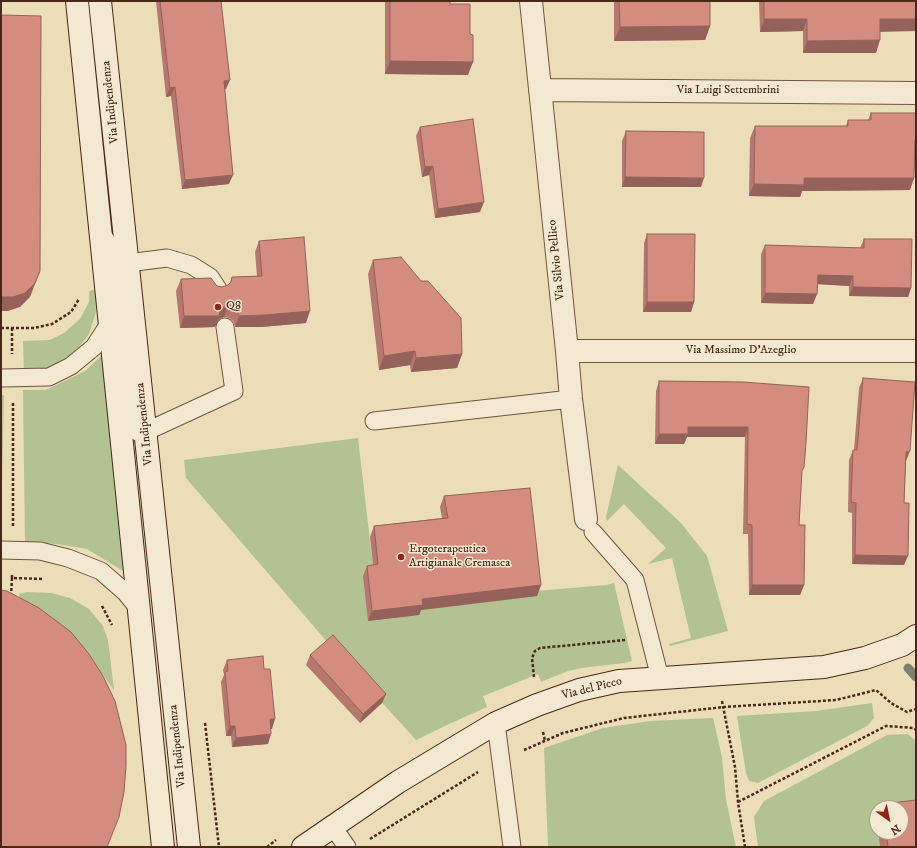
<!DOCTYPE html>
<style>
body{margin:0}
#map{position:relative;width:917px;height:848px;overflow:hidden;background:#ebddb7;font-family:"IM FELL DW Pica",serif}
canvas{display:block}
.frame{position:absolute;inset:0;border:2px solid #482817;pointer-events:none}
.north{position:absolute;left:869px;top:800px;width:40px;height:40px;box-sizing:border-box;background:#f2e9d0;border:1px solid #ae9c86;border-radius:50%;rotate:147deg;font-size:11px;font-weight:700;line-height:16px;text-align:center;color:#482817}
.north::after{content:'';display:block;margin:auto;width:14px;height:18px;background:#8f2418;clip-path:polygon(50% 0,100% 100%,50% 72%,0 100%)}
</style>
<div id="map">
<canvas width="917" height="848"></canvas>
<div class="frame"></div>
<div class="north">N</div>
</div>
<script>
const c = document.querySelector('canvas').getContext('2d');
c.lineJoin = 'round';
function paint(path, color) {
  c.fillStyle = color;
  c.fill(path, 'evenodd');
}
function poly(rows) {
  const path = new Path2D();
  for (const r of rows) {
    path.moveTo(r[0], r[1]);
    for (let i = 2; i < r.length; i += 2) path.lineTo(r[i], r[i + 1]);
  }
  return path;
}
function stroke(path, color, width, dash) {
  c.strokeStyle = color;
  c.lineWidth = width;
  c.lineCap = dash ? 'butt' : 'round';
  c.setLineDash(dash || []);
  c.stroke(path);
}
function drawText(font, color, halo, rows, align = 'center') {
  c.font = font + ' "IM FELL DW Pica",serif';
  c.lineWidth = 3;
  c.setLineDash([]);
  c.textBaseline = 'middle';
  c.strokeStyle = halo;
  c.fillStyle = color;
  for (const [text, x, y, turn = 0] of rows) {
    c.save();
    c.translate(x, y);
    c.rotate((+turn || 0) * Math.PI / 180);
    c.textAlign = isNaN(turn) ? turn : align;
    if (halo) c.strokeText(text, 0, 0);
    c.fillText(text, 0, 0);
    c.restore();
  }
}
paint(poly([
 [92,290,95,290,96,312,89,334,76,351,55,367,24,374,23,341,50,340,64,333,80,319,89,302,89,292],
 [103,354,128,574,87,549,57,544,25,542,23,390,46,390,85,371],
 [1,395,4,395,1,526],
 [358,438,374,575,369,621,419,615,418,610,537,596,536,591,606,585,614,583,632,661,624,663,582,668,568,671,541,682,538,674,483,696,487,707,447,725,416,740,329,644,186,478,184,460],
 [618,465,681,523,707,556,728,631,670,646,669,644,691,638,672,558,648,564,666,548,624,504,607,521,606,517],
 [27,592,51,593,70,598,89,609,103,626,108,640,114,690,100,671,19,607,19,594],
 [872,703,874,718,867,726,758,783,749,781,746,773,737,716,816,711],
 [713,718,722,757,726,800,736,847,548,847,544,748,603,728,650,721],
 [908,734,916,741,916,817,901,808,877,808,877,832,878,832,880,847,758,847,754,817,764,801,887,735]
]), '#b2c293');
stroke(poly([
 [908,668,916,677]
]), '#798170', 9);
const lane = poly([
 [103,235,114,254,133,424,135,430,139,433,145,432,234,391,225,327],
 [116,267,128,263,167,258,191,265,210,277,218,289],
 [1,378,49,377,71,366,94,347,109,324],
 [374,421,571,399],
 [593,532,635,580,660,678],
 [1,550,40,551,68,558,101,571,125,592,138,608],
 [496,723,512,847],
 [333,827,347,847]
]);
const street = poly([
 [531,1,567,351,571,399,586,519],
 [540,90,916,93],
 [567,351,916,351]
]);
const secondary = poly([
 [77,1,163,847],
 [100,1,189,847],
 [303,847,398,782,496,723,537,705,579,690,619,681,824,667,865,658,902,645,916,636]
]);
stroke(lane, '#71553f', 19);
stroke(street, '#71553f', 24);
stroke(secondary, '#482817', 24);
stroke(poly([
 [1,328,34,328,52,324,71,312,79,299],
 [12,328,12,354],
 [13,403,13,526],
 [12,575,12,578,44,579],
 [11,596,12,578],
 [102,606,112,625],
 [534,677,532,658,535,651,540,648,626,640],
 [722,701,735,767,738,802,745,847],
 [205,723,219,847],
 [543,732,545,741],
 [524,750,563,733,624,718,724,707,836,700,876,690,891,703,907,712,916,709],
 [738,802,886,726,914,728,916,730],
 [370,839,478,772],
 [267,847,276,840]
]), '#482817', 2.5, [3, 2]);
stroke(lane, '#f2e9d0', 17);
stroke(street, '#f2e9d0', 22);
stroke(secondary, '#f2e9d0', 22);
paint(poly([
 [156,1,221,1,226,89,225,89,229,184,182,189,171,96,166,97],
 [385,1,450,1,450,4,468,75,385,74],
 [614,1,710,1,710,26,705,40,614,41],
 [759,1,916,1,880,31,876,53,803,53,803,31,760,32],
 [871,113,915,152,914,178,910,190,802,191,800,197,749,196,750,138,755,126,846,126,848,120,868,120],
 [420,127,480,212,435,218,429,175,422,177,416,136],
 [626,131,701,187,622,187,622,141],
 [647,234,694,302,691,312,643,312,644,243],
 [864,239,911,288,908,297,849,296,849,286,818,284,817,294,813,304,761,303,761,254,765,245,860,248],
 [259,241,306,323,261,327,235,327,233,321,229,318,224,317,219,319,215,327,180,328,176,291,181,279,222,287,228,285,230,283,232,277,257,276,255,252],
 [373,260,462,354,457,368,411,372,410,365,379,370,368,274],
 [863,378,906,461,904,503,904,565,852,564,852,513,848,512,849,460,853,450,854,450,859,388],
 [659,381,743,382,801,475,799,525,804,585,800,595,749,595,748,534,743,534,745,437,687,437,684,444,655,444,656,391],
 [444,496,541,585,537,596,421,610,419,615,368,621,363,576,367,566,373,565,370,537,374,526,442,518,440,507],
 [310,655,386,694,382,703,360,723,306,665],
 [227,660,272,729,271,729,268,744,232,747,231,736,226,736,221,682,224,675,223,670],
 [916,800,916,847,880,847,878,832,901,832,901,808,882,808,884,804]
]), '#b6786d');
paint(poly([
 [764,19,807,19,803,31,760,32],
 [880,19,916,19,916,31,876,32],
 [710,26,705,40,614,41,620,27],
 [880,40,876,53,803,53,807,41],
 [390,61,473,62,468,75,385,74],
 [230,80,226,89,221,90,224,81],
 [175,87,171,96,166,97,170,88],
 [915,140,916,140,916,152,910,152],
 [433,166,429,175,422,177,425,167],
 [233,175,229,184,182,189,185,180],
 [625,177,704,178,701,187,622,187],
 [804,178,914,178,910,190,802,191,800,197,749,196,754,184],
 [484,202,480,212,435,218,438,209],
 [40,271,30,297,20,307,8,311,1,311,1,297],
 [818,275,853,276,849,286,815,284],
 [853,287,911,288,908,297,849,296],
 [765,293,817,294,813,304,761,303],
 [647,302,694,302,691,312,643,312],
 [228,305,224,317,219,319,215,327,180,328,184,316,220,311,223,308],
 [310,311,306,323,261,327,235,327,239,316],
 [415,351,410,365,379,370,384,356],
 [462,354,457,368,411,372,416,358],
 [688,427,748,427,745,437,687,437,684,444,655,444,659,434],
 [910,451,906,461,903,462,906,452],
 [855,555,908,556,904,565,852,564],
 [541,585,537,596,421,610,419,615,368,621,372,611,422,599],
 [752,585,804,585,800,595,749,595],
 [386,694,382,703,360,723,363,714],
 [270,719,275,719,272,729,266,729],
 [230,726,235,726,231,736,226,736],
 [271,734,268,744,232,747,236,738]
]), '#946259');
const building = poly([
 [160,1,221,1,230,80,224,81,233,175,185,180,175,87,170,88,160,1],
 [390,1,450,1,450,4,470,4,470,34,473,35,473,62,390,61,390,1],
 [619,1,710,1,710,26,620,27,619,1],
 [764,1,916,1,916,19,880,19,880,40,807,41,807,19,764,19,764,1],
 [1,15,41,16,40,271,35,283,25,293,13,297,1,297,1,15],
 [871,113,916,113,916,140,915,140,914,178,804,178,804,185,754,184,755,126,848,126,848,120,871,120,871,113],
 [473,119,484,202,438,209,433,166,425,167,420,127,473,119],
 [626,131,704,132,704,178,625,177,626,131],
 [647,234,695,234,694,302,647,302,647,234],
 [304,237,310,311,265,315,239,316,237,309,233,306,228,305,223,308,220,311,219,316,184,316,181,279,211,278,217,286,222,287,228,285,231,282,232,277,262,276,259,241,304,237],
 [864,239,912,239,911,288,853,287,853,276,818,275,817,294,765,293,765,245,864,248,864,239],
 [401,257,421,281,428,281,461,318,462,354,416,358,415,351,384,356,373,260,401,257],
 [863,378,915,382,910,451,906,452,904,503,909,503,908,556,855,555,856,503,851,502,853,450,857,450,863,378],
 [659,381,743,382,809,387,806,443,804,467,802,471,799,525,805,525,804,585,752,585,752,525,747,524,748,427,688,427,688,434,659,434,659,381],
 [530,488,541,585,422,599,423,605,372,611,367,566,378,564,374,526,448,518,444,496,530,488],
 [1,590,7,591,39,608,71,632,89,654,103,676,115,701,126,745,126,766,124,792,119,817,107,847,1,847,1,590],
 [333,635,386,694,363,714,310,655,333,635],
 [263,656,264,669,270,669,275,719,270,719,271,734,236,738,235,726,230,726,225,672,228,671,227,660,263,656],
 [916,800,916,847,888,847,886,832,901,832,901,808,884,808,884,804,916,800]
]);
paint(building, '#d48c7f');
stroke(building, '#946259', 1);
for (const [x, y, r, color] of [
 [218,307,4,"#8f2418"],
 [401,557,4,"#8f2418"]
]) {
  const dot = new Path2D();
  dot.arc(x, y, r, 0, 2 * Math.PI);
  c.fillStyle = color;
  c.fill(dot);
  stroke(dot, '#f2e9d0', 1.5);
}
drawText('12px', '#482817', '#f2e9d0', [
 ["Via Luigi Settembrini",728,91],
 ["Via Indipendenza",111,102,-96],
 ["Via Silvio Pellico",557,260,-96],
 ["Via Massimo D'Azeglio",741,351],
 ["Via Indipendenza",145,424,-96],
 ["Via del Picco",592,689,-14],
 ["Via Indipendenza",178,746,-96]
]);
drawText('12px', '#482817', '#f2e9d0', [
 ["Q8",226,307],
 ["Ergoterapeutica",409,550],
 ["Artigianale Cremasca",409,564]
], 'left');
</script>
